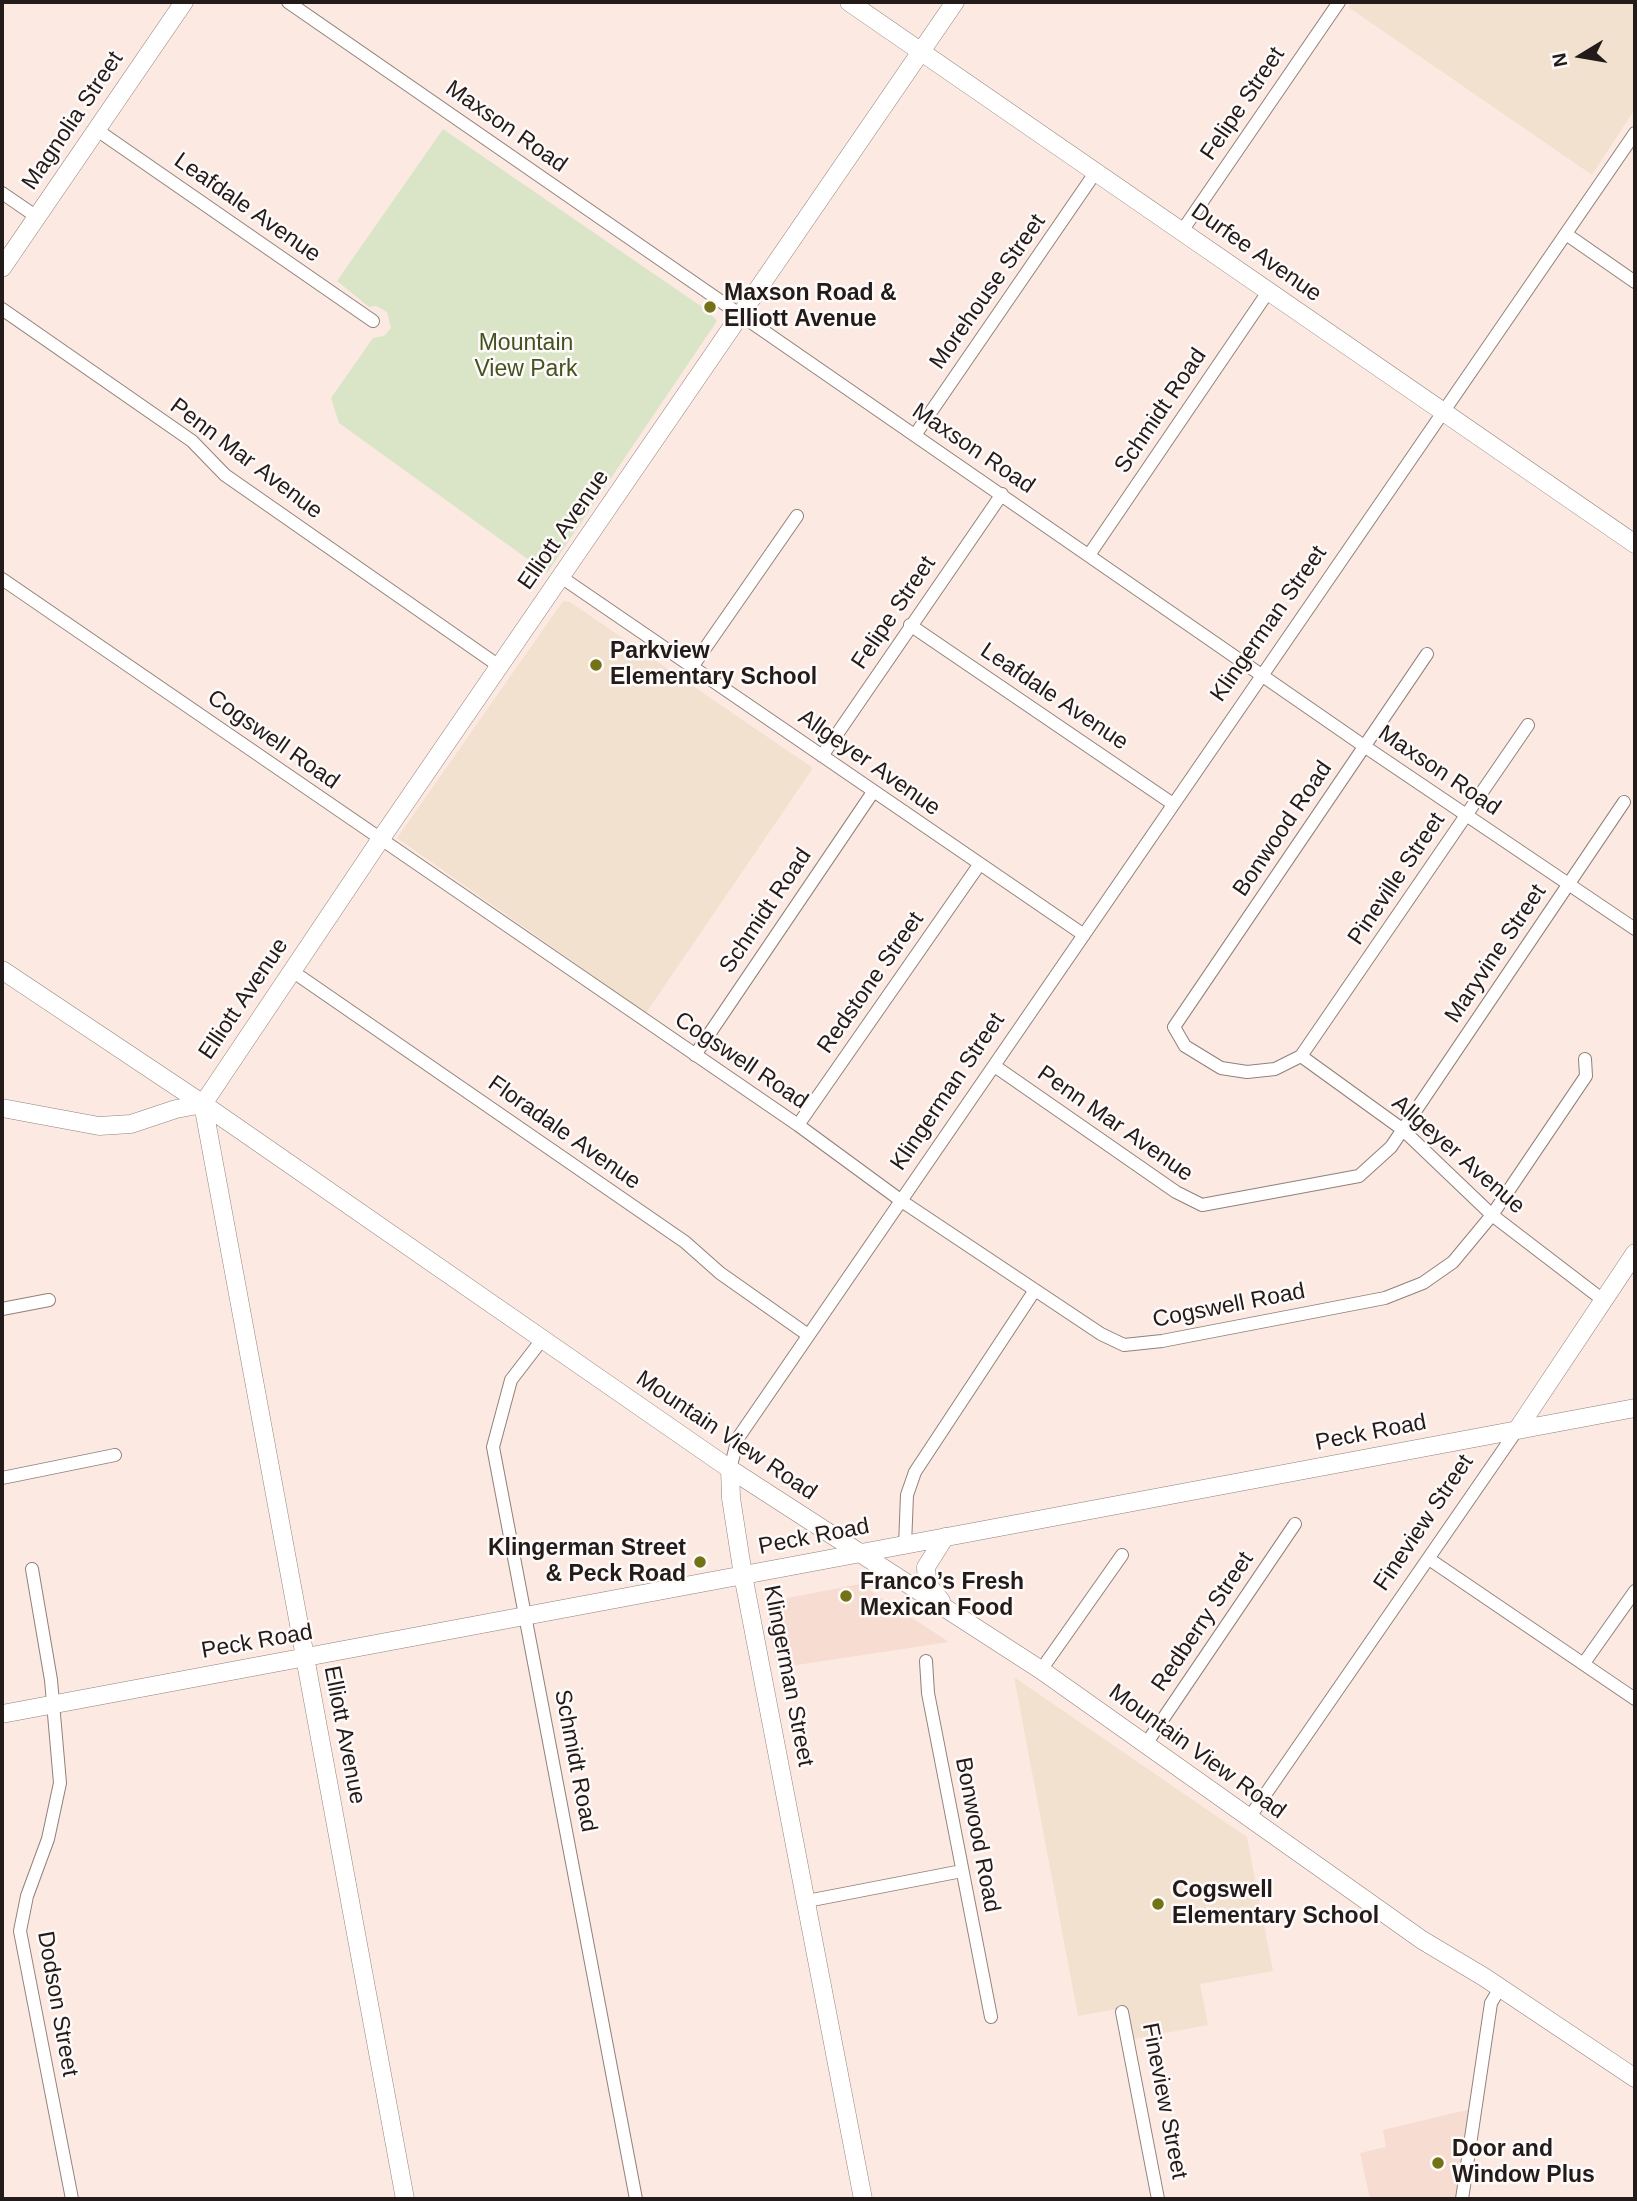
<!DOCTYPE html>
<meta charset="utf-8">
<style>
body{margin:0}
#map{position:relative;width:1637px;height:2201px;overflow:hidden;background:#fceae2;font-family:Arial,sans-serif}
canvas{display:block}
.frame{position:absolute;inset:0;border:4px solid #221b19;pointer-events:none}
.north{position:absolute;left:1546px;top:21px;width:70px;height:70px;-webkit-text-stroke:5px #fefaf9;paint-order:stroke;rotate:259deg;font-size:19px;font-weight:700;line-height:28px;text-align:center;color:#221b19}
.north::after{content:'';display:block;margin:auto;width:24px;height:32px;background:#221b19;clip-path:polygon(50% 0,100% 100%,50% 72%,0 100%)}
</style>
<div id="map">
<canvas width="1637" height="2201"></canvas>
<div class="frame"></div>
<div class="north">N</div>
</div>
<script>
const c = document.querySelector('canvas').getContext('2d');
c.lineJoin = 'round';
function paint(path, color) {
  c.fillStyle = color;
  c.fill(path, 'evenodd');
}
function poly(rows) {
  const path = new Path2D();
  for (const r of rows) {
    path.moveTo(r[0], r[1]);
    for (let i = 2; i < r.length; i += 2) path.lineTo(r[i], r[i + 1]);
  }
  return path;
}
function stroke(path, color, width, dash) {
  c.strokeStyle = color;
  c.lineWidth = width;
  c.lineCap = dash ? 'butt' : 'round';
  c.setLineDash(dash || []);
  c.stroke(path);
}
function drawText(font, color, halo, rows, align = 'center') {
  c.font = font + ' Arial,sans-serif';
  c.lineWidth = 5;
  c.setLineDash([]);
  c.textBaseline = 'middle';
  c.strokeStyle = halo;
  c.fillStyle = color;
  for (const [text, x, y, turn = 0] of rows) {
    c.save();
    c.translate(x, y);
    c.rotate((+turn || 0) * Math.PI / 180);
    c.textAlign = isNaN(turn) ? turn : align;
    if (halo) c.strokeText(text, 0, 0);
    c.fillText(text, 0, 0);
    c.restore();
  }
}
paint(poly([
 [860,1584,949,1642,777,1668,766,1608,772,1601],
 [1475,2108,1460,2199,1370,2199,1360,2153,1386,2147,1383,2130]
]), '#f6dcd1');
paint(poly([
 [1352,2,1635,2,1635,109,1592,175,1348,7],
 [563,601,570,602,813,768,646,1013,397,838],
 [1014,1677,1247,1837,1273,1971,1200,1984,1208,2025,1129,2040,1123,2008,1078,2016]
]), '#f3e1d0');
paint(poly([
 [443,129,708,311,717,321,547,573,339,423,331,398,373,338,384,336,391,328,387,312,376,306,369,307,337,281]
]), '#dae5c7');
const street = poly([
 [288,2,1364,746,1635,929],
 [97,130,373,321],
 [2,193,37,217],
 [1182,231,1339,2],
 [1566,234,1635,282],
 [2,309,192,441,225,475,499,666],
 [915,435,1095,173],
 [1089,555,1268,292],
 [561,577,1084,935],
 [2,579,798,1125,903,1202,1101,1334,1124,1345,1162,1341,1385,1298,1423,1283,1453,1262,1492,1215,1586,1076,1585,1059],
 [910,625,1173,804],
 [1427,654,1174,1027,1185,1046,1221,1068,1247,1072,1275,1069,1301,1056,1402,1129,1492,1215,1603,1300],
 [692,667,797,516],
 [822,756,1002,494],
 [292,971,685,1242,720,1273,808,1335],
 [695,1055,873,792],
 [1301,1056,1528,725],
 [996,1067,1176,1192,1202,1205,1359,1176,1391,1147,1624,802],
 [798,1125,979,865],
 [2,1309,49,1300],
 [541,1341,511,1380,493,1447,636,2199],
 [730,1469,738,1438,1635,133],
 [2,1478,115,1455],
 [905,1545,907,1495,915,1472,1035,1290],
 [1429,1559,1635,1699],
 [32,1569,51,1680,60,1783,48,1839,27,1896,20,1931,72,2199],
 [926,1661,928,1693,991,2017],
 [1584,1663,1635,1591],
 [1041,1670,1122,1555],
 [1146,1744,1295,1524],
 [1249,1818,1517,1430],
 [807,1901,962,1871],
 [1122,2012,1158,2199],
 [1462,2199,1491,2003,1500,1988]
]);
const secondary = poly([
 [849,2,1635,544],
 [2,268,184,2],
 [2,970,203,1104,730,1469,1041,1670,1422,1940,1484,1977,1635,2078],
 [2,1108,99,1126,131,1124,176,1109,203,1104],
 [1517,1430,1635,1253],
 [730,1469,731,1498,743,1575,863,2199],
 [941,1601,927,1584,926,1567,945,1537],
 [2,1714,1635,1408],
 [405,2199,203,1104,380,840,955,2]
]);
stroke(street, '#91817a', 14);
stroke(secondary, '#91817a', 19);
stroke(street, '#fff', 12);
stroke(secondary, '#fff', 18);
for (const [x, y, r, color] of [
 [710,307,7,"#737216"],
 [596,665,7,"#737216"],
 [700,1562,7,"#737216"],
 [846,1596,7,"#737216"],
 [1158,1904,7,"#737216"],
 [1438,2163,7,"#737216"]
]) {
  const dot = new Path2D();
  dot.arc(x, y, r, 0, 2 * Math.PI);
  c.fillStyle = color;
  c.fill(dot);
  stroke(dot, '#fefaf9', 2.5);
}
drawText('23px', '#221b19', '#fefaf9', [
 ["Felipe Street",1243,104,-56],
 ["Magnolia Street",73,121,-56],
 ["Maxson Road",506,127,35],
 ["Leafdale Avenue",247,208,35],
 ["Durfee Avenue",1256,253,35],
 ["Morehouse Street",988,292,-55],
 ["Schmidt Road",1161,411,-56],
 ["Maxson Road",973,449,34],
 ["Penn Mar Avenue",246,459,37],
 ["Elliott Avenue",564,530,-55],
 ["Felipe Street",894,613,-56],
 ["Klingerman Street",1269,624,-55],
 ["Leafdale Avenue",1054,697,34],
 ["Cogswell Road",273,740,35],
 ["Allgeyer Avenue",869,763,35],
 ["Maxson Road",1439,771,34],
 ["Bonwood Road",1283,829,-56],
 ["Pineville Street",1397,879,-56],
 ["Schmidt Road",766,911,-56],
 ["Maryvine Street",1496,954,-56],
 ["Redstone Street",871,983,-55],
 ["Elliott Avenue",244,999,-56],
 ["Cogswell Road",741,1061,34],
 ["Klingerman Street",948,1092,-56],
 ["Penn Mar Avenue",1115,1124,35],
 ["Floradale Avenue",564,1133,35],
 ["Allgeyer Avenue",1458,1155,41],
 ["Cogswell Road",1229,1306,-11],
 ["Peck Road",1371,1433,-11],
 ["Mountain View Road",726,1436,34],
 ["Fineview Street",1424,1523,-56],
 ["Peck Road",814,1537,-11],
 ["Redberry Street",1203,1622,-56],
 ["Peck Road",257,1642,-10],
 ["Klingerman Street",788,1676,79],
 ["Elliott Avenue",344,1735,79],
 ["Mountain View Road",1197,1752,36],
 ["Schmidt Road",575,1761,79],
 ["Bonwood Road",977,1835,79],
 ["Dodson Street",57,2004,80],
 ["Fineview Street",1164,2101,79]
]);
drawText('bold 23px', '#221b19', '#fefaf9', [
 ["Maxson Road &",724,294],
 ["Elliott Avenue",724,320],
 ["Parkview",610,652],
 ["Elementary School",610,678],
 ["Klingerman Street",686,1549,"right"],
 ["& Peck Road",686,1575,"right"],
 ["Franco’s Fresh",860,1583],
 ["Mexican Food",860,1609],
 ["Cogswell",1172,1891],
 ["Elementary School",1172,1917],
 ["Door and",1452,2150],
 ["Window Plus",1452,2176]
], 'left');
drawText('23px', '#43521e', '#fefaf9', [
 ["Mountain",526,344],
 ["View Park",526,370]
]);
</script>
